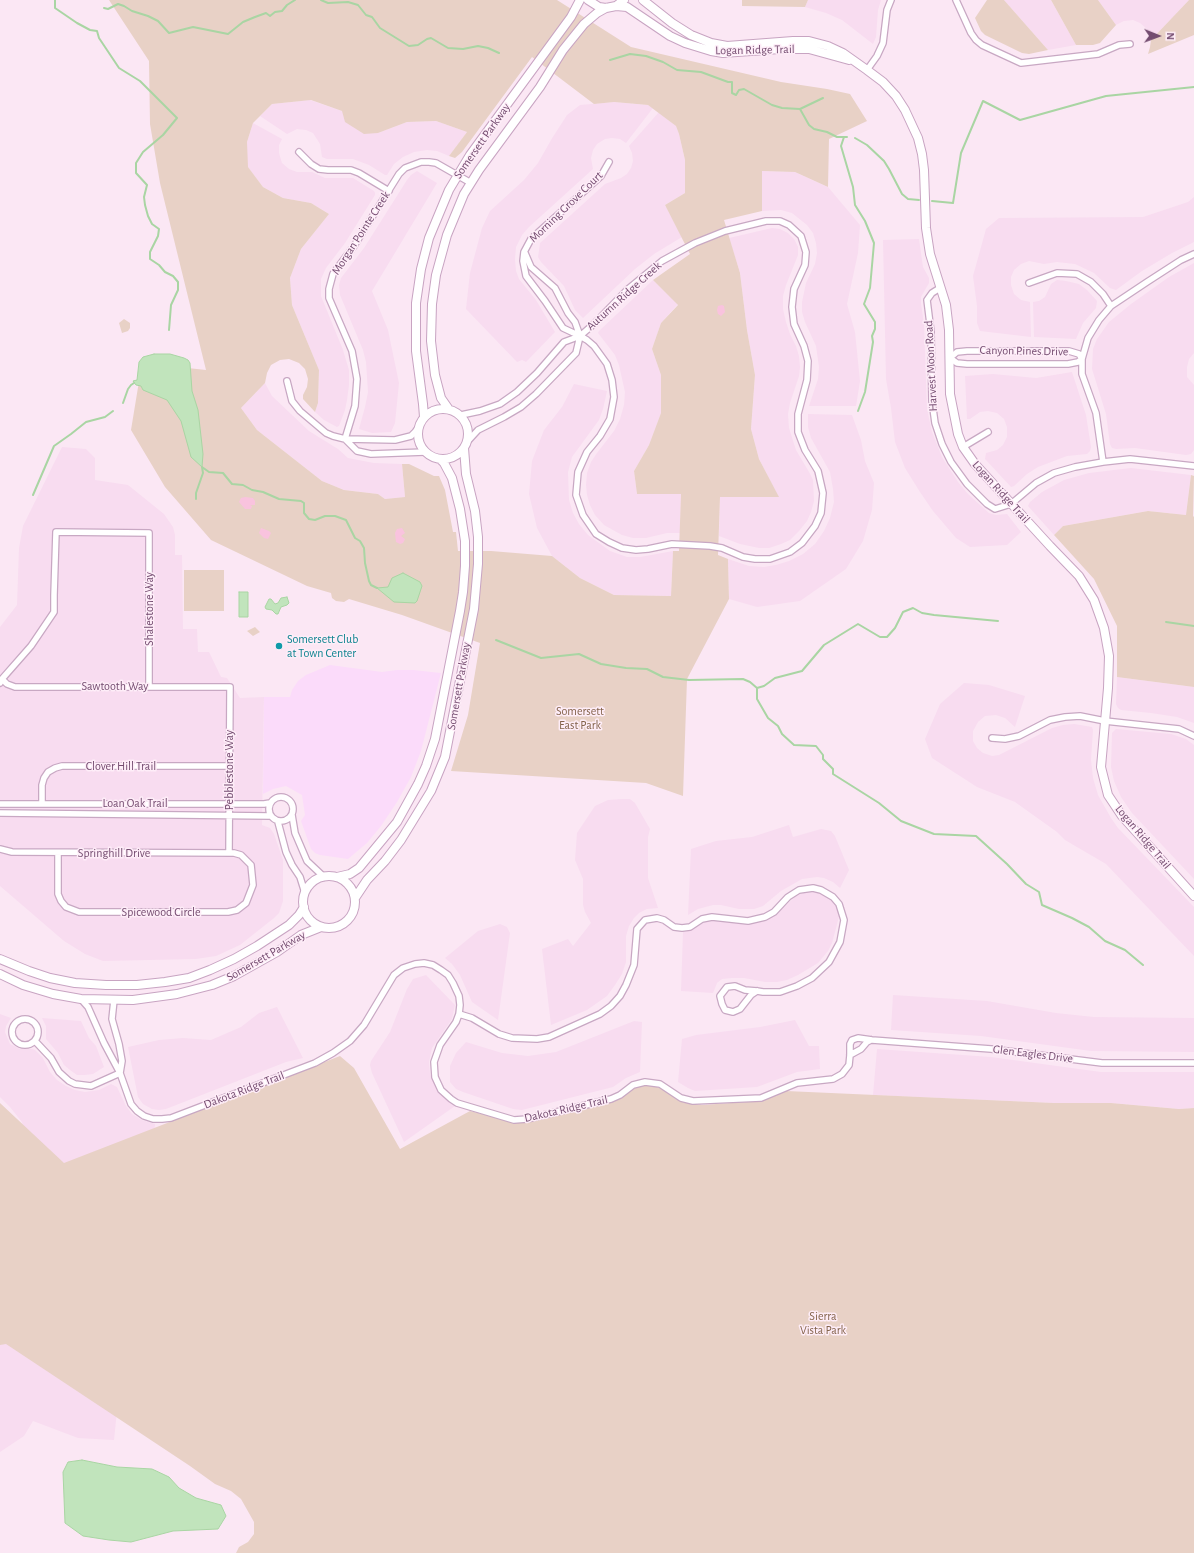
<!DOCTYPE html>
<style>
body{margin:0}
#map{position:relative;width:1194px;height:1553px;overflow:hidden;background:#fbe7f4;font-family:"Alegreya Sans",sans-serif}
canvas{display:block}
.north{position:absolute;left:1138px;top:16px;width:40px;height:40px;-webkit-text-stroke:3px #feedf8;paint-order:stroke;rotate:91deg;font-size:11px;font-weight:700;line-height:16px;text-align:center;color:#744c70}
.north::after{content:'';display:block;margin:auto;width:14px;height:18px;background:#744c70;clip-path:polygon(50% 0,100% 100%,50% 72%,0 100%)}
</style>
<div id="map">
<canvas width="1194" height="1553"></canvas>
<div class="north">N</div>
</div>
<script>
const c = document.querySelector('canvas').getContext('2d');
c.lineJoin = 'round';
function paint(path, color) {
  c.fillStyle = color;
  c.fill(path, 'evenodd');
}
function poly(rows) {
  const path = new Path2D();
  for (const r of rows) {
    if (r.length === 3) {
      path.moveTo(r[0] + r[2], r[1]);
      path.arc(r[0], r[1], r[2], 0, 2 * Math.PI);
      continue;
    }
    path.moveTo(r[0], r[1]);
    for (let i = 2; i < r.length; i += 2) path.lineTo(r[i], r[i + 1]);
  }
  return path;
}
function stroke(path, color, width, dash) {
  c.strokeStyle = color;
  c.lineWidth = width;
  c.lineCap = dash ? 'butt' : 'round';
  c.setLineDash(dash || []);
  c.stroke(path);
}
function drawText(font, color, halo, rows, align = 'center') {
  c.font = font + ' "Alegreya Sans",sans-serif';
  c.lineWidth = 3;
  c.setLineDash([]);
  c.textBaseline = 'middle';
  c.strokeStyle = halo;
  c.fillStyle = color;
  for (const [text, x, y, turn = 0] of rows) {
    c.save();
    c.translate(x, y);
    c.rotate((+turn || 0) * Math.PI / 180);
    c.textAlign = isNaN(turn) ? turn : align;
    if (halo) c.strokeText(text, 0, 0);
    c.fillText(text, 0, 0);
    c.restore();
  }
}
paint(poly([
 [808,0,881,0,878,10,876,37,873,44,842,20,826,13,805,7],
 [1004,0,1051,0,1076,45,1048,50],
 [1098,0,1189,0,1151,40,1147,29,1140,23,1133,20,1124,21,1116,25],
 [310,100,342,111,378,133,407,122,436,121,467,132,449,156,437,151,427,150,414,152,403,157,394,164,387,175,385,175,369,165,353,159,327,159,322,157,320,144,313,133,306,130,297,129,287,134,260,116,272,104],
 [614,102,648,105,653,108,626,143,620,139,612,138,605,139,597,144,593,150,591,158,593,169,529,227,522,235,516,247,515,259,516,271,519,279,536,300,555,332,526,362,522,360,517,362,466,309,470,273,482,228,490,211,524,180,538,163,551,140,567,115,580,105],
 [659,112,676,126,679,134,685,160,685,193,665,205,682,237,654,254,635,269,583,318,575,310,564,286,541,262,538,257,540,243,605,184,621,178,627,174,631,168,633,161,632,153,629,146],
 [253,123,282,139,279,145,279,153,282,163,289,169,297,172,312,172,325,178,353,178,374,191,375,193,375,195,345,243,326,268,321,279,321,296,343,350,349,370,349,385,347,400,345,410,339,426,337,427,324,420,315,412,318,403,319,370,292,305,290,278,301,249,329,214,311,203,283,198,263,187,247,166,247,142],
 [417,171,437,183,372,291,388,330,399,383,395,423,391,432,372,433,359,429,365,407,368,392,366,362,363,350,340,295,339,285,341,278,364,248,407,180,411,175],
 [762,171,795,172,828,187,860,225,858,253,847,304,855,332,860,381,856,406,809,406,818,379,819,367,816,346,805,322,802,312,802,302,806,283,815,264,817,253,816,243,813,233,807,225,792,213,781,210,762,211],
 [1194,197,1194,242,1172,253,1142,271,1116,290,1110,288,1094,273,1075,264,1057,262,1044,264,1029,261,1021,264,1014,270,1011,277,1011,285,1014,294,1021,300,1030,302,1031,337,980,331,977,323,977,306,973,276,986,229,999,218,1143,217,1188,202],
 [772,228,780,229,788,233,794,239,798,247,798,255,786,285,783,296,783,309,786,322,790,334,796,346,799,356,800,367,799,376,790,403,788,414,789,428,796,450,809,472,813,480,814,501,811,512,807,521,799,531,790,540,781,544,769,548,759,548,740,544,719,536,720,497,778,496,759,459,751,429,755,375,747,330,740,273,729,238],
 [919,239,923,267,929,278,929,283,921,297,921,303,924,324,927,409,932,432,942,457,958,482,968,494,989,513,996,515,1007,514,1021,532,1007,545,970,547,956,538,933,511,920,492,905,468,895,442,891,408,886,379,883,240],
 [1194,263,1194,353,1189,359,1187,367,1187,377,1194,385,1194,450,1191,454,1186,455,1135,448,1116,449,1112,448,1110,444,1106,414,1092,369,1093,349,1097,339,1109,322,1131,304,1169,277],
 [653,280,678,304,661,323,652,349,661,375,661,413,649,445,634,471,637,494,681,494,680,533,667,533,646,538,633,538,622,535,604,525,595,515,590,505,587,495,586,485,587,473,591,462,597,453,614,431,620,419,624,405,625,392,619,365,615,355,598,333,599,331],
 [1057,280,1066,281,1079,284,1087,290,1097,301,1096,308,1083,323,1076,339,1034,337,1033,302,1039,301,1045,297,1051,284],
 [1072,372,1086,415,1091,447,1090,451,1087,454,1067,456,1038,467,1027,474,1014,486,1011,487,985,459,986,453,997,450,1003,445,1007,437,1007,427,1004,419,997,413,988,411,980,412,970,419,967,419,965,376,993,374,1036,378],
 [265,383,272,396,309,431,338,449,348,458,374,463,402,464,405,497,385,499,378,494,344,490,322,481,257,430,241,408],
 [574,384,607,391,603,409,599,420,572,457,568,472,569,500,573,513,579,524,588,535,610,551,627,557,640,557,673,551,671,596,614,595,580,578,552,556,537,528,529,494,532,461,544,430,562,407],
 [808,414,852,415,861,440,865,461,874,483,872,510,863,541,846,569,800,601,757,607,729,599,728,559,749,566,764,567,776,565,789,561,803,554,815,544,824,531,830,518,834,502,833,489,830,472,811,438,808,427],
 [62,447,86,449,95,458,95,480,128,485,164,514,173,527,175,535,175,555,182,555,183,629,197,629,198,652,209,652,221,677,227,678,240,698,264,697,262,825,270,828,274,834,283,860,283,901,279,913,274,918,240,945,216,956,196,959,103,961,85,954,64,941,0,886,0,627,17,605,19,548,23,526],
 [1131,468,1191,475,1186,515,1148,511,1063,526,1054,535,1028,506,1030,502,1042,492,1064,480,1089,473],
 [1117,677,1194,687,1194,723,1177,717,1151,713,1121,710,1118,708,1116,704],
 [964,683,989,685,1025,696,1015,727,1005,718,996,715,985,716,978,722,973,731,973,741,977,748,983,753,992,756,999,755,1052,728,1063,725,1074,724,1092,727,1093,730,1091,760,1093,778,1098,795,1111,818,1118,828,1194,907,1194,956,1106,864,1065,840,1057,832,1015,802,977,787,932,758,925,739,940,704],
 [1116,729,1171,734,1186,739,1194,745,1194,879,1132,813,1121,797,1114,781,1111,767,1112,733],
 [622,799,630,799,635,803,650,829,648,837,648,878,658,908,647,909,639,913,634,918,629,926,626,936,626,962,622,974,615,985,607,996,587,1010,551,1025,542,949,568,939,573,946,591,923,585,912,583,905,583,879,575,860,577,833,595,806,608,800],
 [789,825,793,837,821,829,831,831,835,836,849,870,840,888,833,882,824,878,817,877,802,879,781,891,763,906,754,909,739,909,721,905,713,905,698,909,688,915,691,849,716,841,752,837],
 [808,891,825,894,837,905,840,913,832,943,828,951,818,963,798,975,787,980,777,982,765,982,744,978,732,978,722,979,717,983,713,993,681,991,683,932,691,930,710,919,717,919,739,923,756,923,776,915,796,896],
 [500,924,507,927,510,933,498,1020,472,1002,460,975,452,964,445,958,478,931],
 [426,975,455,1005,452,1019,432,1048,429,1062,430,1074,438,1092,455,1106,404,1142,372,1073,370,1065,371,1061,390,1032,407,989,413,979],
 [893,995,987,1001,1056,1013,1094,1017,1194,1018,1194,1052,1091,1051,981,1036,891,1030],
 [277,1007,303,1058,286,1062,166,1109,159,1110,152,1109,143,1104,138,1097,128,1047,159,1040,183,1038,211,1040,241,1027,259,1013],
 [0,1014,11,1018,6,1026,5,1032,10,1044,20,1049,32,1049,35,1050,43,1058,50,1072,57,1080,66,1086,75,1090,85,1092,99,1090,111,1084,117,1087,126,1106,132,1114,142,1120,155,1124,154,1140,21,1176,23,1127,22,1122,10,1107,0,1097],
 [42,1018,81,1021,89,1038,96,1046,104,1067,93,1074,85,1075,77,1075,70,1070,64,1065,58,1053,46,1039,46,1026],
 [795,1020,809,1046,819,1046,820,1069,797,1072,757,1087,695,1091,688,1088,678,1082,682,1039,696,1035,760,1027],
 [634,1021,642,1022,640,1072,626,1078,613,1087,522,1110,513,1109,463,1092,456,1089,450,1082,450,1066,456,1053,466,1042,502,1053,528,1056,556,1052],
 [877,1049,991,1057,1101,1072,1194,1072,1194,1108,1179,1109,1111,1103,1054,1103,873,1095],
 [0,1339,117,1411,114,1440,78,1438,33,1421,24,1436,0,1452]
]), '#f8dcf0');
paint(poly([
 [330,665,382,672,397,670,413,670,441,673,421,751,411,777,397,802,381,826,367,843,348,859,320,855,315,853,311,849,301,821,305,815,302,795,286,786,273,789,263,794,264,697,290,697,292,690,298,681,306,675]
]), '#fbdbfa');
paint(poly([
 [109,0,557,0,631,47,781,82,827,89,850,94,867,121,829,139,828,187,795,172,762,171,762,211,724,220,740,273,747,330,755,375,751,429,759,459,779,497,720,497,718,555,728,559,729,599,687,679,683,796,646,783,451,771,468,715,480,643,402,615,349,599,344,602,336,601,332,598,331,593,307,586,211,540,165,487,131,430,142,363,206,370,160,183,150,124,149,61],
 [532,57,594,104,614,102,648,105,676,126,679,134,685,160,685,193,665,205,690,254,653,280,678,305,661,323,653,346,652,349,661,375,661,413,649,445,634,471,637,494,681,494,679,551,673,551,671,596,614,595,580,578,552,556,491,551,458,551,456,532,453,532,445,490,439,476,434,476,409,464,402,464,405,497,385,499,378,494,344,490,322,481,257,430,241,408,265,383,267,373,271,365,280,360,289,359,299,363,305,369,308,379,307,387,303,395,303,399,315,412,318,403,319,370,292,305,290,278,301,249,329,214,311,203,283,198,263,187,248,167,247,142,253,123,272,104,311,100,342,111,345,122,364,134,378,133,407,122,436,121,467,132,449,156,455,158,462,152],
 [742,0,808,0,805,7,742,6],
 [987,0,1004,0,1048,50,1029,54,1022,53,985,35,981,31,975,18],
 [1051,0,1098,0,1116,25,1100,43,1093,45,1076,45],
 [1189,0,1194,0,1194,35,1148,54,1150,47,1151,40],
 [124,319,130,323,130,328,128,331,122,333,119,323],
 [1191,475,1194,476,1193,516,1194,517,1194,687,1117,677,1117,626,1094,579,1054,535,1063,526,1148,511,1186,515],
 [184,570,224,570,224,611,184,611],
 [255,627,260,632,253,636,247,631],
 [340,1056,354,1068,400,1149,470,1111,519,1123,613,1101,622,1097,634,1088,647,1084,663,1089,682,1102,702,1105,761,1101,786,1091,1054,1103,1111,1103,1179,1109,1194,1108,1194,1553,236,1553,239,1547,248,1542,254,1534,254,1522,241,1499,231,1491,215,1484,190,1466,6,1344,0,1345,0,1103,64,1163]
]), '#e8d1c6');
paint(poly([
 [722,305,724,306,725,312,721,316,718,314,717,310,718,306],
 [245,497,253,498,255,501,255,505,250,505,252,506,251,509,245,509,239,502,241,498],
 [261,528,269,531,271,533,268,539,264,538,259,533],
 [402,528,405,533,401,536,405,539,403,543,400,544,396,542,395,533,397,529]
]), '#f9c3de');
const water = poly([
 [154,354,170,354,184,358,188,360,190,363,192,391,198,410,203,454,202,467,191,457,181,421,167,400,143,390,141,386,136,385,133,381,137,380,139,362,143,357,154,354],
 [403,573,420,582,422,586,417,601,415,603,394,602,377,588,388,587,392,578,403,573],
 [239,592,248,592,248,617,239,617,239,592],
 [287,597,289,603,287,605,281,607,278,614,276,614,272,610,266,609,265,607,269,599,271,599,275,604,278,603,281,598,287,597],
 [82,1460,117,1467,152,1469,169,1477,179,1488,196,1498,221,1505,226,1516,218,1529,173,1531,131,1542,109,1540,83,1536,65,1523,63,1472,68,1462,82,1460]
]);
paint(water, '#c1e4bc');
stroke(water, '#a9d5a3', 1);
stroke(poly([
 [55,0,55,8,77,23,90,30,97,31,99,38,119,68,140,81,177,118,163,135,143,152,136,163,136,173,147,185,144,197,145,205,148,216,152,224,159,229,158,236,150,252,150,259,159,265,165,272,173,276,178,282,178,290,171,305,169,330],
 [321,0,328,3,348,2,358,5,366,15,372,17,380,28,409,46,418,45,427,39,431,38,448,48,463,49,478,46,488,48,499,53],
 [104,8,108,9,118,4,124,6,132,11,148,16,158,21,169,33,193,27,228,34,243,22,255,17,266,13,270,16,275,12,282,11,287,5,295,0],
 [610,60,630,54,646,56,663,62,677,70,701,72,728,82,732,82,732,93,736,95,739,90,744,89,772,105,782,108,800,109,809,125,814,129,827,132,837,137,847,137],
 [800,109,823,98],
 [844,137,841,146,853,187,855,205,865,221,874,243,870,288,864,304,875,322,875,329,872,336,873,342,865,392,858,411],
 [855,138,867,145,884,161,889,169,902,194,908,199,919,200],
 [932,201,953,203,961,153,983,101,1020,120,1106,96,1194,87],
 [123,403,128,389,131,385,134,383],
 [202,467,209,472,223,473,232,484,243,485,252,490,263,492,279,499,301,501,304,503,304,513,309,519,315,520,325,516,335,516,346,520,355,538,360,541,364,548,365,563,369,581,371,585,377,588],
 [33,495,54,446,71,434,86,422,105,417,113,411],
 [196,499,196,493,203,473,202,467],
 [1166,622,1194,626],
 [496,640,541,658,579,654,601,664,626,668,647,669,663,677,689,680,743,679,750,682,757,688,764,686,775,678,802,671,824,645,858,624,880,637,887,637,895,628,903,612,913,608,922,613,934,615,998,621],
 [757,688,757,699,768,718,778,726,782,734,794,745,816,746,823,755,823,759,833,769,833,774,879,803,901,821,934,834,976,836,1007,864,1026,884,1039,892,1042,905,1072,918,1089,927,1105,941,1125,950,1143,965]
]), '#a9d5a3', 2);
const street = poly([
 [956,0,971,33,976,40,982,45,1021,63,1098,54,1119,45,1130,44],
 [867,70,877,56,883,43,887,10,891,0],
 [299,152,311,164,319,169,328,170,351,170,359,173,389,191],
 [525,253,531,267,555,288,568,313,575,322,580,336],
 [1029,283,1057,273,1077,274,1091,282,1103,294,1111,306],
 [940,288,932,293,927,300,931,332,932,401,935,423,942,444,951,462,967,484,987,504,995,509,1011,504,1036,483,1054,473,1075,467,1103,462,1130,459,1194,466],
 [967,351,1069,351,1079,354,1082,359,1078,362,1068,364,967,364,957,363,950,358,957,352,967,351],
 [287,381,292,401,300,411,326,433,333,436,345,439,395,440,411,436,415,432,419,427],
 [461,415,480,411,500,404,517,392,537,373,564,342,580,336,595,323,628,289,662,261,695,243,725,231,766,221,780,221,789,225,801,236,806,252,805,265,794,289,792,307,794,324,804,346,808,361,807,380,798,414,798,432,805,450,818,471,823,493,821,513,815,526,802,543,790,552,770,559,755,559,743,557,722,548,710,546,672,544,648,549,636,550,622,548,609,542,596,534,583,515,576,495,578,472,587,452,600,436,610,419,614,397,612,380,607,364,594,346,587,340,580,336,563,328,545,301,526,276,523,261,524,252,531,239,601,176,609,162],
 [345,439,355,406,357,379,352,351,329,298,329,289,333,274,354,246,399,174,405,168,421,162,429,162,436,163,471,183],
 [345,439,357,451,371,454,425,452],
 [467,442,478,430,504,417,521,407,536,394,576,353,580,336],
 [963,447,988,432],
 [1103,462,1096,413,1082,374,1082,359,1088,338,1099,320,1111,306,1147,282,1181,260,1194,254],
 [2,679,7,684,15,687,230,687,229,853],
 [0,683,2,679,31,646,54,612,54,595,56,532,149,533,149,686],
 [992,738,1005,739,1019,736,1050,720,1065,717,1080,716,1105,721,1179,729,1194,736],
 [281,809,12],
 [42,803,42,785,44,778,48,772,55,768,62,766,229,766],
 [0,804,264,804,270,803],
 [0,813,270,816],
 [292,815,295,833,307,861,324,877],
 [278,822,286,852,292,865,300,877,305,893],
 [0,849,12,852,234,853,241,855,251,865,253,885,246,903,237,910,228,912,79,912,66,907,61,901,58,894,58,853],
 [81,999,88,1007,104,1043,120,1073,131,1104,137,1111,144,1116,153,1119,162,1119,171,1118,315,1063,333,1053,350,1041,364,1025,394,975,403,968,415,964,424,963,433,965,441,970,448,975,453,983,459,996,460,1005,459,1014,456,1022,440,1045,434,1062,435,1077,441,1090,451,1099,457,1103,514,1120,527,1119,611,1099,620,1095,633,1085,645,1082,660,1084,681,1098,693,1101,761,1098,797,1083,833,1079,842,1074,849,1065,850,1055,850,1044,852,1040,858,1038,872,1040,991,1049,1102,1063,1194,1063],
 [114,1000,112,1019,119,1044,122,1061,120,1073],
 [459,1014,472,1018,499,1034,512,1038,537,1039,549,1037,600,1014,611,1006,620,996,626,985,634,965,637,929,645,920,657,918,664,920,674,927,682,928,690,927,702,919,712,917,748,921,765,917,774,912,788,897,799,890,813,888,821,890,833,897,839,904,844,920,840,942,829,962,812,978,797,986,780,992,763,992,757,991,745,990,735,986,727,987,720,996,722,1004,725,1010,733,1012,740,1009,751,995,757,991],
 [25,1032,13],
 [35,1041,51,1058,59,1072,69,1081,75,1084,91,1086,120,1073],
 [850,1055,861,1049,867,1042,871,1040]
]);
const secondary = poly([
 [588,0,599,7,606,8,616,6,624,0],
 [643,0,672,23,691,35,711,43,727,46,793,41,809,41,828,46,843,53,867,70,883,82,896,96,905,110,918,138,922,154,924,170,926,228,930,254,946,305,949,330,950,394,958,434,963,447,975,464,1050,546,1079,576,1094,600,1104,628,1109,656,1108,688,1101,767,1108,795,1122,816,1194,896],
 [616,6,627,7,670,36,685,43,711,51,723,53,780,49,809,49,849,60],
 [448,408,441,398,435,375,431,341,432,304,436,275,447,235,464,194,479,170,540,87,563,50,584,24,597,13,606,8],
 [443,434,25],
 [424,417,423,404,416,351,416,303,421,269,429,238,449,190,470,155,571,17,580,0],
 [329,902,26],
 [337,877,350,874,359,868,397,822,418,784,426,766,435,739,460,611,463,592,465,566,465,541,460,509,452,478,444,463,440,459],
 [355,898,367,880,385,861,401,840,431,791,445,757,474,609,478,564,478,537,475,511,466,474,464,448],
 [0,959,29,971,50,978,75,983,106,985,137,985,165,982,189,978,210,970,234,959,257,946,289,925,299,915,304,907],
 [0,974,23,985,53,994,81,999,133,1000,177,994,212,985,234,976,277,952,301,935,321,927]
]);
stroke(street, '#c8a8c3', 8);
stroke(secondary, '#c8a4c2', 10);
stroke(street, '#fff', 5.5);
stroke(secondary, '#fff', 8);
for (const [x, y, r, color] of [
 [279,646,4,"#0f9aa8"]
]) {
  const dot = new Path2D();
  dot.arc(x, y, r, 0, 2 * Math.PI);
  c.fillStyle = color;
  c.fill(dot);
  stroke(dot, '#feedf8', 1.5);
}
drawText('12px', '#744c70', '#feedf8', [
 ["Logan Ridge Trail",755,50,-1],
 ["Somersett Parkway",482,141,-55],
 ["Morning Grove Court",566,207,-44],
 ["Morgan Pointe Creek",361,233,-57],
 ["Autumn Ridge Creek",624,296,-42],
 ["Canyon Pines Drive",1024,351,1],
 ["Harvest Moon Road",931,366,-93],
 ["Logan Ridge Trail",1001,492,48],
 ["Shalestone Way",149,609,-90],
 ["Sawtooth Way",115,686],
 ["Somersett Parkway",459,686,-80],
 ["Clover Hill Trail",121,766],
 ["Pebblestone Way",229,770,-90],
 ["Loan Oak Trail",135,803],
 ["Logan Ridge Trail",1143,837,50],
 ["Springhill Drive",114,853],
 ["Spicewood Circle",161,912],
 ["Somersett Parkway",266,956,-30],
 ["Glen Eagles Drive",1033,1054,7],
 ["Dakota Ridge Trail",244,1090,-21],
 ["Dakota Ridge Trail",566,1109,-13]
]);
drawText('12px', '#0d838f', '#feedf8', [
 ["Somersett Club",287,639],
 ["at Town Center",287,653]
], 'left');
drawText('12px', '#84634b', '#feedf8', [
 ["Somersett",580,711],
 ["East Park",580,725],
 ["Sierra",823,1316],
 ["Vista Park",823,1330]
]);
</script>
